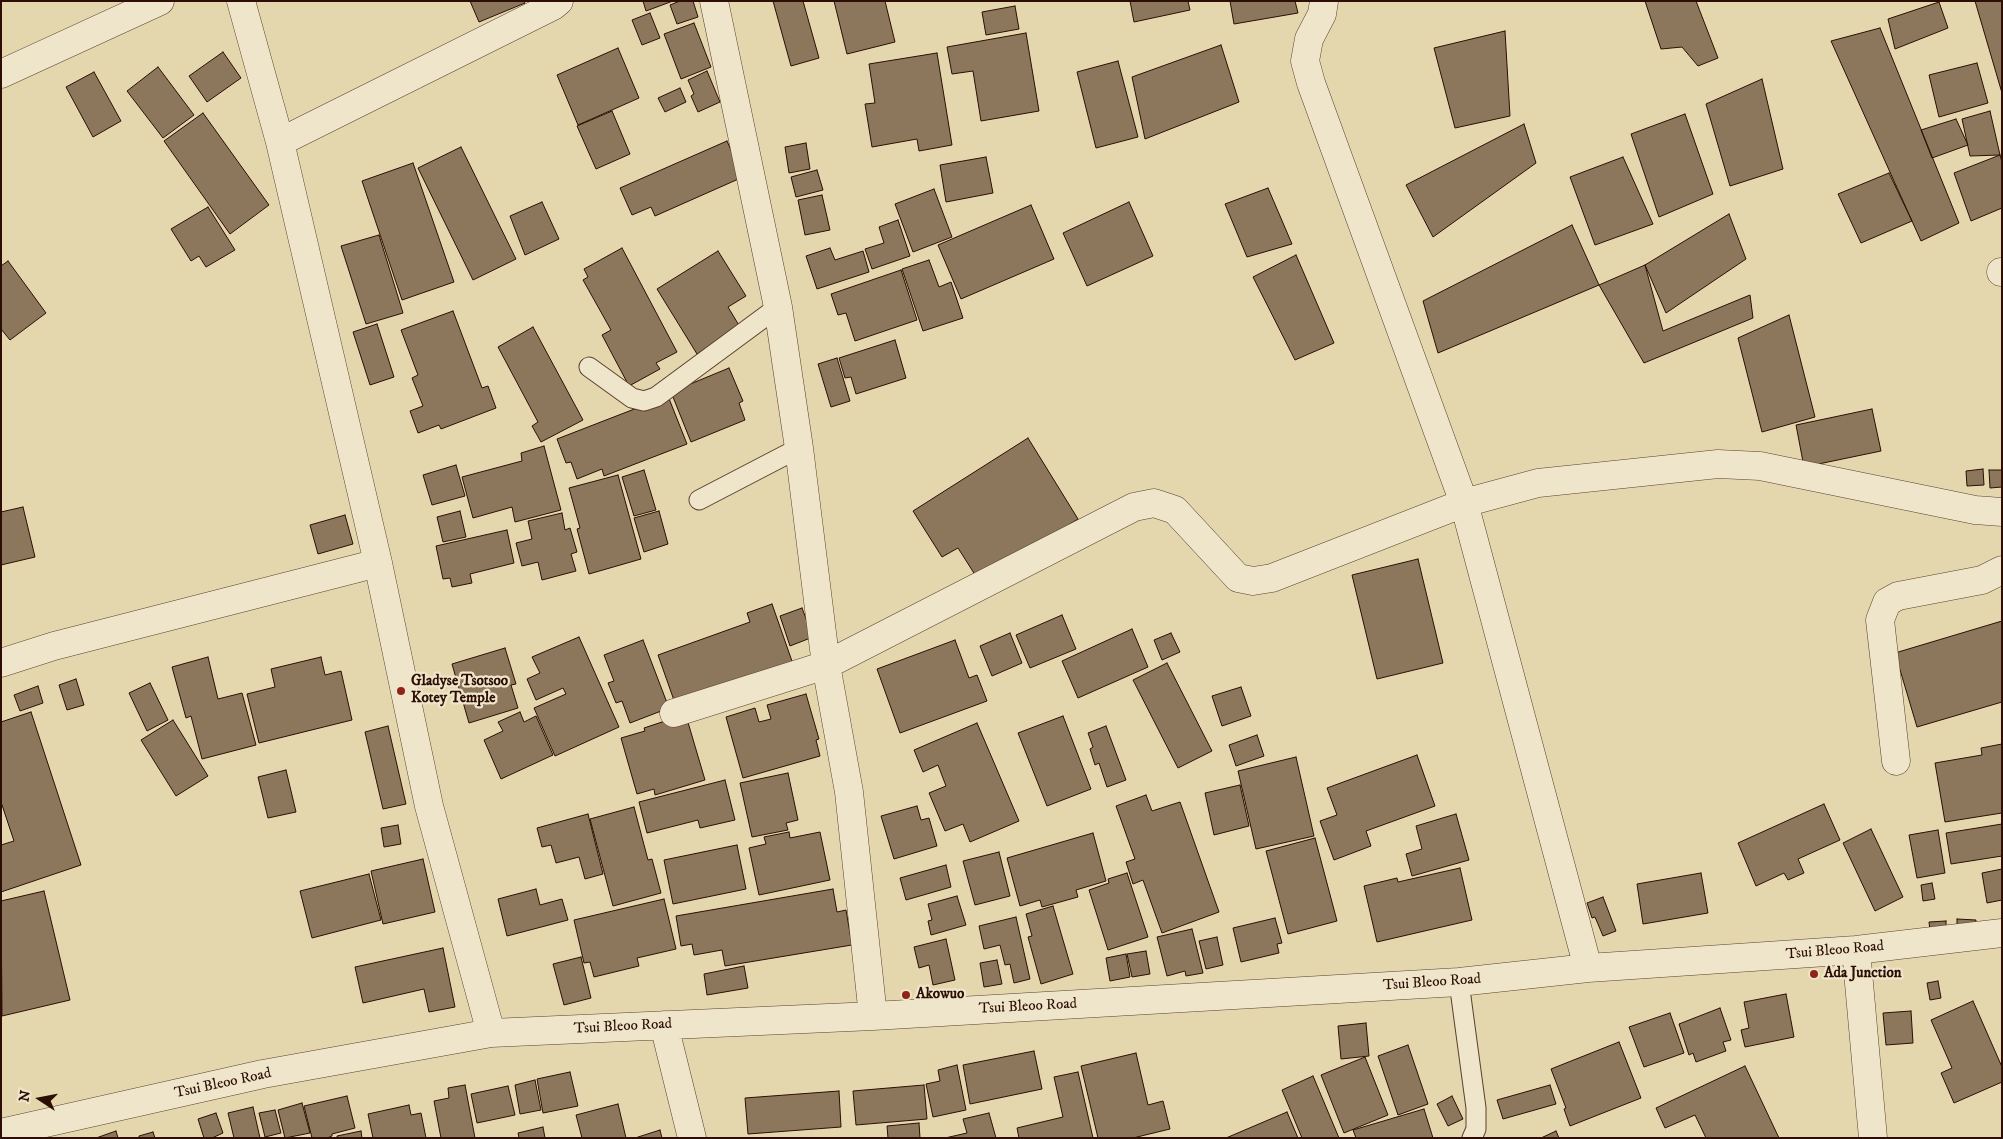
<!DOCTYPE html>
<style>
body{margin:0}
#map{position:relative;width:2003px;height:1139px;overflow:hidden;background:#e5d7ad;font-family:"IM FELL DW Pica",serif}
canvas{display:block}
.frame{position:absolute;inset:0;border:2px solid #2c0e04;pointer-events:none}
.north{position:absolute;left:15px;top:1074px;width:50px;height:50px;-webkit-text-stroke:4px #eee5ca;paint-order:stroke;rotate:281deg;font-size:14px;font-weight:700;line-height:20px;text-align:center;color:#2c0e04}
.north::after{content:'';display:block;margin:auto;width:18px;height:22px;background:#2c0e04;clip-path:polygon(50% 0,100% 100%,50% 72%,0 100%)}
</style>
<div id="map">
<canvas width="2003" height="1139"></canvas>
<div class="frame"></div>
<div class="north">N</div>
</div>
<script>
const c = document.querySelector('canvas').getContext('2d');
c.lineJoin = 'round';
function paint(path, color) {
  c.fillStyle = color;
  c.fill(path, 'evenodd');
}
function poly(rows) {
  const path = new Path2D();
  for (const r of rows) {
    path.moveTo(r[0], r[1]);
    for (let i = 2; i < r.length; i += 2) path.lineTo(r[i], r[i + 1]);
  }
  return path;
}
function stroke(path, color, width, dash) {
  c.strokeStyle = color;
  c.lineWidth = width;
  c.lineCap = dash ? 'butt' : 'round';
  c.setLineDash(dash || []);
  c.stroke(path);
}
function drawText(font, color, halo, rows, align = 'center') {
  c.font = font + ' "IM FELL DW Pica",serif';
  c.lineWidth = 4.5;
  c.setLineDash([]);
  c.textBaseline = 'middle';
  c.strokeStyle = halo;
  c.fillStyle = color;
  for (const [text, x, y, turn = 0] of rows) {
    c.save();
    c.translate(x, y);
    c.rotate((+turn || 0) * Math.PI / 180);
    c.textAlign = isNaN(turn) ? turn : align;
    if (halo) c.strokeText(text, 0, 0);
    c.fillText(text, 0, 0);
    c.restore();
  }
}
const building = poly([
 [470,1,524,1,525,3,479,22,470,1],
 [643,1,673,1,646,11,643,1],
 [680,1,693,1,698,17,677,24,670,5,680,1],
 [773,1,803,1,819,58,791,66,773,1],
 [834,1,885,1,895,42,847,54,834,1],
 [1130,1,1188,1,1190,10,1134,22,1130,1],
 [1230,1,1295,1,1298,13,1234,24,1230,1],
 [1645,1,1696,1,1718,58,1698,66,1682,47,1661,49,1645,1],
 [1975,1,2002,1,2002,93,1975,1],
 [1939,2,1948,28,1895,49,1888,19,1939,2],
 [1015,6,1019,29,986,35,982,12,1015,6],
 [650,13,660,38,642,45,632,20,650,13],
 [694,23,711,67,681,79,664,34,694,23],
 [1880,28,1959,223,1921,241,1831,41,1880,28],
 [1505,31,1510,116,1455,128,1434,48,1505,31],
 [1026,33,1039,111,981,121,973,71,952,74,947,47,1026,33],
 [1221,45,1239,102,1145,139,1132,77,1221,45],
 [618,48,639,98,578,125,557,75,618,48],
 [223,52,241,78,207,102,189,76,223,52],
 [937,53,952,145,919,151,917,139,872,147,865,104,875,103,869,64,937,53],
 [1118,61,1138,137,1096,148,1077,72,1118,61],
 [1977,63,1988,103,1939,117,1929,75,1977,63],
 [158,67,194,115,163,138,127,91,158,67],
 [707,71,720,102,698,112,691,96,694,94,688,80,707,71],
 [94,72,121,121,93,137,66,87,94,72],
 [1762,79,1783,169,1730,186,1706,104,1762,79],
 [680,88,686,102,665,112,658,98,680,88],
 [612,111,630,154,596,169,577,126,612,111],
 [1990,111,2000,155,1970,156,1962,119,1990,111],
 [203,113,269,205,230,234,164,141,203,113],
 [1685,114,1713,194,1659,217,1631,134,1685,114],
 [1956,119,1968,145,1932,158,1921,130,1956,119],
 [1524,124,1536,163,1433,237,1406,185,1524,124],
 [727,141,743,177,655,216,651,207,632,215,620,188,727,141],
 [806,143,810,169,789,173,785,147,806,143],
 [461,147,516,259,473,280,418,168,461,147],
 [2000,155,2002,162,2002,208,1971,221,1954,173,2000,155],
 [986,157,993,193,946,202,940,165,986,157],
 [1623,157,1653,224,1595,245,1570,177,1623,157],
 [413,163,454,282,402,300,362,181,413,163],
 [817,170,823,190,796,197,791,177,817,170],
 [1889,173,1912,221,1861,243,1838,194,1889,173],
 [1268,188,1292,244,1247,257,1225,204,1268,188],
 [934,189,952,237,913,252,895,204,934,189],
 [822,195,830,230,805,235,798,200,822,195],
 [542,202,559,239,525,255,510,216,542,202],
 [1129,202,1153,256,1087,286,1063,233,1129,202],
 [1031,205,1054,259,961,299,938,245,1031,205],
 [208,207,235,250,206,267,199,256,191,261,171,229,208,207],
 [1729,214,1746,259,1666,313,1645,265,1729,214],
 [898,220,910,256,872,269,865,249,884,243,879,227,898,220],
 [1572,225,1599,285,1438,353,1423,301,1572,225],
 [379,235,403,313,366,324,341,246,379,235],
 [622,248,677,352,656,363,660,369,629,386,602,335,611,330,583,280,588,277,584,269,622,248],
 [830,248,835,260,863,251,869,272,817,289,806,256,830,248],
 [718,251,746,296,728,307,740,327,697,354,657,289,718,251],
 [1296,255,1334,343,1295,360,1253,277,1296,255],
 [929,260,939,287,951,282,963,318,923,331,902,269,929,260],
 [8,261,46,313,10,340,1,329,1,266,8,261],
 [1645,265,1663,331,1750,295,1753,318,1644,363,1599,285,1645,265],
 [901,270,917,320,855,341,846,313,838,315,831,294,901,270],
 [453,311,482,388,488,386,496,408,441,429,439,425,418,433,410,411,423,406,412,378,418,375,401,330,453,311],
 [1789,315,1815,417,1762,432,1738,338,1789,315],
 [377,324,394,377,370,385,353,332,377,324],
 [533,327,583,420,541,442,532,426,538,422,498,347,533,327],
 [895,340,906,378,856,394,851,377,845,378,839,358,895,340],
 [837,358,850,401,831,407,818,364,837,358],
 [729,368,743,401,739,403,745,420,691,442,671,392,729,368],
 [668,396,687,444,604,476,602,469,577,479,571,462,566,463,557,439,668,396],
 [1872,409,1881,451,1804,467,1796,425,1872,409],
 [1028,438,1078,519,979,581,958,548,942,557,913,511,1028,438],
 [544,446,561,510,515,522,512,507,473,518,462,477,522,461,521,453,544,446],
 [456,465,465,496,432,505,423,475,456,465],
 [1983,469,1984,485,1967,486,1966,471,1983,469],
 [644,470,656,510,634,516,622,477,644,470],
 [1989,470,2002,470,2002,487,1990,488,1989,470],
 [618,475,641,559,589,574,577,529,580,528,569,488,618,475],
 [23,507,35,557,1,565,1,512,23,507],
 [460,511,466,537,443,542,437,517,460,511],
 [659,511,668,544,644,552,634,518,659,511],
 [562,513,565,530,570,528,577,552,571,554,576,571,542,580,538,562,522,566,516,543,532,539,528,521,562,513],
 [345,515,353,544,318,554,310,525,345,515],
 [507,530,514,563,470,574,472,583,452,587,450,578,443,579,436,546,507,530],
 [1418,559,1443,663,1377,679,1352,575,1418,559],
 [772,604,793,664,676,706,658,655,750,622,747,613,772,604],
 [802,608,813,637,790,646,780,616,802,608],
 [1062,615,1076,649,1030,668,1016,635,1062,615],
 [2002,621,2002,702,1917,727,1895,653,2002,621],
 [1132,629,1148,667,1078,698,1062,661,1132,629],
 [1010,633,1022,663,992,676,980,646,1010,633],
 [1171,633,1180,652,1162,660,1154,640,1171,633],
 [579,637,619,727,555,756,534,708,566,694,563,688,536,700,527,679,540,673,532,657,579,637],
 [643,640,669,708,630,723,622,701,616,703,608,683,614,681,604,655,643,640],
 [955,640,969,678,977,675,987,701,900,733,877,669,955,640],
 [505,648,516,684,511,685,518,708,469,723,452,664,505,648],
 [208,657,218,699,242,693,256,745,202,759,191,716,186,718,172,667,208,657],
 [321,657,325,675,341,671,352,720,259,743,247,694,275,687,271,669,321,657],
 [1167,663,1212,751,1178,768,1133,680,1167,663],
 [76,679,84,705,67,710,59,685,76,679],
 [150,683,168,720,147,731,129,693,150,683],
 [38,686,43,703,20,711,14,695,38,686],
 [1241,687,1251,716,1222,726,1212,696,1241,687],
 [806,694,819,739,816,740,820,756,743,778,726,717,755,708,759,722,771,719,767,705,806,694],
 [31,712,81,865,1,892,1,845,14,841,1,802,1,722,31,712],
 [520,712,524,722,536,716,553,755,501,779,484,740,503,731,498,722,520,712],
 [1063,716,1091,789,1047,806,1018,733,1063,716],
 [674,718,687,719,705,780,655,795,654,789,637,794,621,738,645,731,644,728,674,718],
 [173,720,208,776,176,796,141,740,173,720],
 [977,723,1019,821,970,842,963,824,945,831,929,793,946,786,938,765,923,772,914,750,977,723],
 [388,726,406,804,383,809,365,732,388,726],
 [1106,726,1126,780,1107,787,1099,763,1095,765,1090,749,1093,747,1088,733,1106,726],
 [1257,735,1264,756,1236,766,1229,745,1257,735],
 [2002,744,2002,813,1945,822,1935,763,1982,755,1981,748,2002,744],
 [1417,755,1435,806,1366,831,1371,846,1334,860,1320,821,1337,815,1327,788,1417,755],
 [1296,757,1314,836,1256,849,1238,771,1296,757],
 [286,770,296,812,268,818,258,777,286,770],
 [788,773,798,820,786,823,788,830,752,837,740,783,788,773],
 [725,780,735,820,700,828,698,820,647,833,639,802,725,780],
 [1240,785,1249,826,1214,835,1205,793,1240,785],
 [1146,795,1152,811,1180,802,1219,912,1162,933,1143,880,1133,884,1126,862,1135,859,1116,806,1146,795],
 [1824,804,1840,840,1798,859,1804,873,1788,880,1784,873,1756,886,1738,843,1824,804],
 [917,806,921,820,929,818,937,846,894,859,881,816,917,806],
 [634,807,648,860,652,859,661,893,613,906,590,819,634,807],
 [588,814,603,874,585,879,579,857,556,863,551,845,542,847,537,828,588,814],
 [1456,814,1469,860,1412,876,1406,854,1422,849,1416,826,1456,814],
 [2002,824,2002,856,1951,864,1946,833,2002,824],
 [398,825,401,844,384,847,381,828,398,825],
 [1871,829,1903,897,1875,911,1843,843,1871,829],
 [1938,830,1945,873,1917,878,1909,835,1938,830],
 [789,832,790,838,820,832,830,880,759,895,749,848,766,844,764,837,789,832],
 [1093,833,1106,881,1076,890,1078,897,1042,907,1040,900,1020,906,1007,858,1093,833],
 [1315,838,1337,921,1288,934,1266,851,1315,838],
 [737,845,746,889,673,904,664,860,737,845],
 [999,852,1010,896,975,905,963,861,999,852],
 [423,859,435,912,383,924,371,871,423,859],
 [946,865,951,887,906,900,900,878,946,865],
 [1460,868,1472,920,1377,942,1364,886,1397,878,1398,882,1460,868],
 [2002,869,2002,900,1987,903,1982,873,2002,869],
 [1127,873,1148,937,1108,950,1089,890,1109,883,1108,879,1127,873],
 [1701,873,1708,913,1643,924,1637,884,1701,873],
 [369,874,381,920,312,938,300,891,369,874],
 [1932,883,1935,899,1923,901,1921,885,1932,883],
 [536,889,540,905,562,899,568,920,507,936,498,899,536,889],
 [833,889,837,912,846,910,852,945,725,966,722,950,694,955,692,944,681,946,676,916,833,889],
 [44,891,70,1000,2,1016,1,901,44,891],
 [957,896,966,925,931,935,928,921,932,920,928,904,957,896],
 [1603,897,1616,931,1603,936,1595,917,1592,918,1587,903,1603,897],
 [664,899,676,949,637,958,639,966,594,977,590,962,584,963,574,920,664,899],
 [1053,906,1073,974,1041,984,1028,937,1032,936,1026,914,1053,906],
 [1016,917,1030,979,1014,983,1010,964,1005,965,1000,945,984,949,979,926,1016,917],
 [1275,918,1282,943,1277,944,1279,953,1241,962,1233,928,1275,918],
 [1957,919,1976,920,1975,928,1957,927,1957,919],
 [1946,921,1946,931,1930,931,1929,922,1946,921],
 [1192,929,1203,973,1186,976,1185,971,1167,976,1157,937,1192,929],
 [1217,937,1223,965,1206,969,1199,941,1217,937],
 [946,939,955,980,933,985,929,965,919,968,914,947,946,939],
 [443,948,455,1007,429,1012,424,989,363,1003,355,967,443,948],
 [1146,951,1150,974,1132,977,1127,954,1146,951],
 [1126,954,1130,977,1110,981,1106,958,1126,954],
 [581,957,591,998,564,1005,553,964,581,957],
 [997,960,1002,984,984,987,980,963,997,960],
 [744,966,748,988,707,995,704,974,744,966],
 [1938,981,1941,998,1930,1000,1927,983,1938,981],
 [1786,994,1794,1037,1745,1047,1741,1030,1749,1028,1744,1002,1786,994],
 [1973,1001,2002,1067,2002,1082,1954,1103,1941,1073,1952,1068,1931,1020,1973,1001],
 [1720,1008,1731,1040,1723,1042,1726,1051,1696,1062,1693,1053,1689,1055,1679,1024,1720,1008],
 [1911,1011,1913,1043,1886,1045,1883,1013,1911,1011],
 [1670,1013,1684,1053,1644,1067,1629,1027,1670,1013],
 [1366,1023,1369,1056,1341,1059,1338,1026,1366,1023],
 [1619,1042,1641,1098,1570,1126,1564,1109,1566,1108,1551,1069,1619,1042],
 [1408,1045,1428,1104,1398,1115,1378,1056,1408,1045],
 [1034,1051,1042,1089,970,1104,963,1065,1034,1051],
 [1136,1053,1148,1105,1163,1101,1170,1129,1133,1138,1098,1138,1081,1066,1136,1053],
 [1365,1057,1388,1115,1344,1133,1321,1075,1365,1057],
 [957,1065,966,1110,933,1117,926,1084,940,1081,938,1070,957,1065],
 [1745,1066,1779,1138,1706,1138,1695,1115,1665,1128,1656,1108,1745,1066],
 [570,1072,578,1106,543,1113,537,1079,570,1072],
 [1078,1072,1093,1138,1019,1138,1017,1128,1063,1117,1054,1077,1078,1072],
 [1313,1076,1339,1138,1302,1138,1282,1090,1313,1076],
 [535,1080,541,1110,520,1114,515,1085,535,1080],
 [465,1085,475,1138,441,1138,434,1101,449,1098,448,1088,465,1085],
 [924,1085,927,1119,856,1125,853,1091,924,1085],
 [1550,1085,1556,1104,1503,1119,1497,1100,1550,1085],
 [508,1086,515,1115,477,1123,471,1094,508,1086],
 [839,1091,841,1127,748,1134,745,1098,839,1091],
 [347,1096,355,1128,332,1134,332,1136,327,1138,312,1138,304,1106,347,1096],
 [1452,1096,1463,1119,1448,1126,1437,1104,1452,1096],
 [302,1103,310,1133,285,1138,278,1110,302,1103],
 [618,1104,626,1138,582,1138,576,1115,618,1104],
 [409,1105,411,1115,421,1113,426,1138,373,1138,368,1114,409,1105],
 [253,1107,260,1138,234,1138,228,1113,253,1107],
 [1424,1109,1433,1138,1356,1138,1353,1130,1424,1109],
 [275,1110,281,1133,265,1137,259,1113,275,1110],
 [1287,1112,1298,1138,1226,1138,1287,1112],
 [216,1113,223,1133,212,1138,204,1138,198,1119,216,1113],
 [989,1113,996,1138,945,1138,967,1133,963,1119,989,1113],
 [919,1123,920,1138,888,1138,887,1126,919,1123],
 [543,1127,545,1138,519,1138,518,1133,543,1127],
 [660,1130,662,1138,635,1138,660,1130],
 [116,1131,118,1138,96,1138,116,1131],
 [361,1131,362,1138,337,1138,337,1136,361,1131],
 [1556,1131,1559,1138,1541,1138,1556,1131],
 [153,1132,155,1138,139,1138,139,1136,153,1132]
]);
paint(building, '#8c775c');
stroke(building, '#2c0e04', 1);
const lane = poly([
 [589,367,632,398,644,401,656,397,778,307],
 [699,500,799,448],
 [1459,982,1476,1108,1476,1129,1472,1138]
]);
const street = poly([
 [241,1,280,142,378,563,429,806,491,1033],
 [714,1,778,307,799,448,826,665,849,792,873,1016],
 [1324,1,1322,14,1309,39,1305,61,1311,83,1464,503,1588,968],
 [1,74,160,1],
 [280,142,553,6,559,1],
 [2001,272,2002,272],
 [1,663,54,646,378,563],
 [674,713,826,665,1134,507,1154,503,1175,510,1238,578,1253,581,1272,578,1464,503,1538,483,1718,464,1760,466,1975,510,2002,512],
 [1896,761,1880,620,1887,602,1898,596,1982,580,2002,570],
 [1856,950,1873,1138],
 [664,1025,692,1138],
 [1,1133,263,1074,491,1033,873,1016,1459,982,1588,968,1856,950,2002,933]
]);
stroke(lane, '#5a402e', 21);
stroke(street, '#5a402e', 29);
stroke(lane, '#eee5ca', 19);
stroke(street, '#eee5ca', 28);
for (const [x, y, r, color] of [
 [401,691,5,"#8f2418"],
 [1814,974,5,"#8f2418"],
 [906,995,5,"#8f2418"]
]) {
  const dot = new Path2D();
  dot.arc(x, y, r, 0, 2 * Math.PI);
  c.fillStyle = color;
  c.fill(dot);
  stroke(dot, '#eee5ca', 2);
}
drawText('bold 15px', '#2c0e04', '#eee5ca', [
 ["Gladyse Tsotsoo",411,682],
 ["Kotey Temple",411,699],
 ["Ada Junction",1824,974],
 ["Akowuo",916,995]
], 'left');
drawText('15px', '#2c0e04', '#eee5ca', [
 ["Tsui Bleoo Road",1835,951,-5],
 ["Tsui Bleoo Road",1432,983,-4],
 ["Tsui Bleoo Road",1028,1007,-3],
 ["Tsui Bleoo Road",623,1027,-3],
 ["Tsui Bleoo Road",223,1084,-12]
]);
</script>
